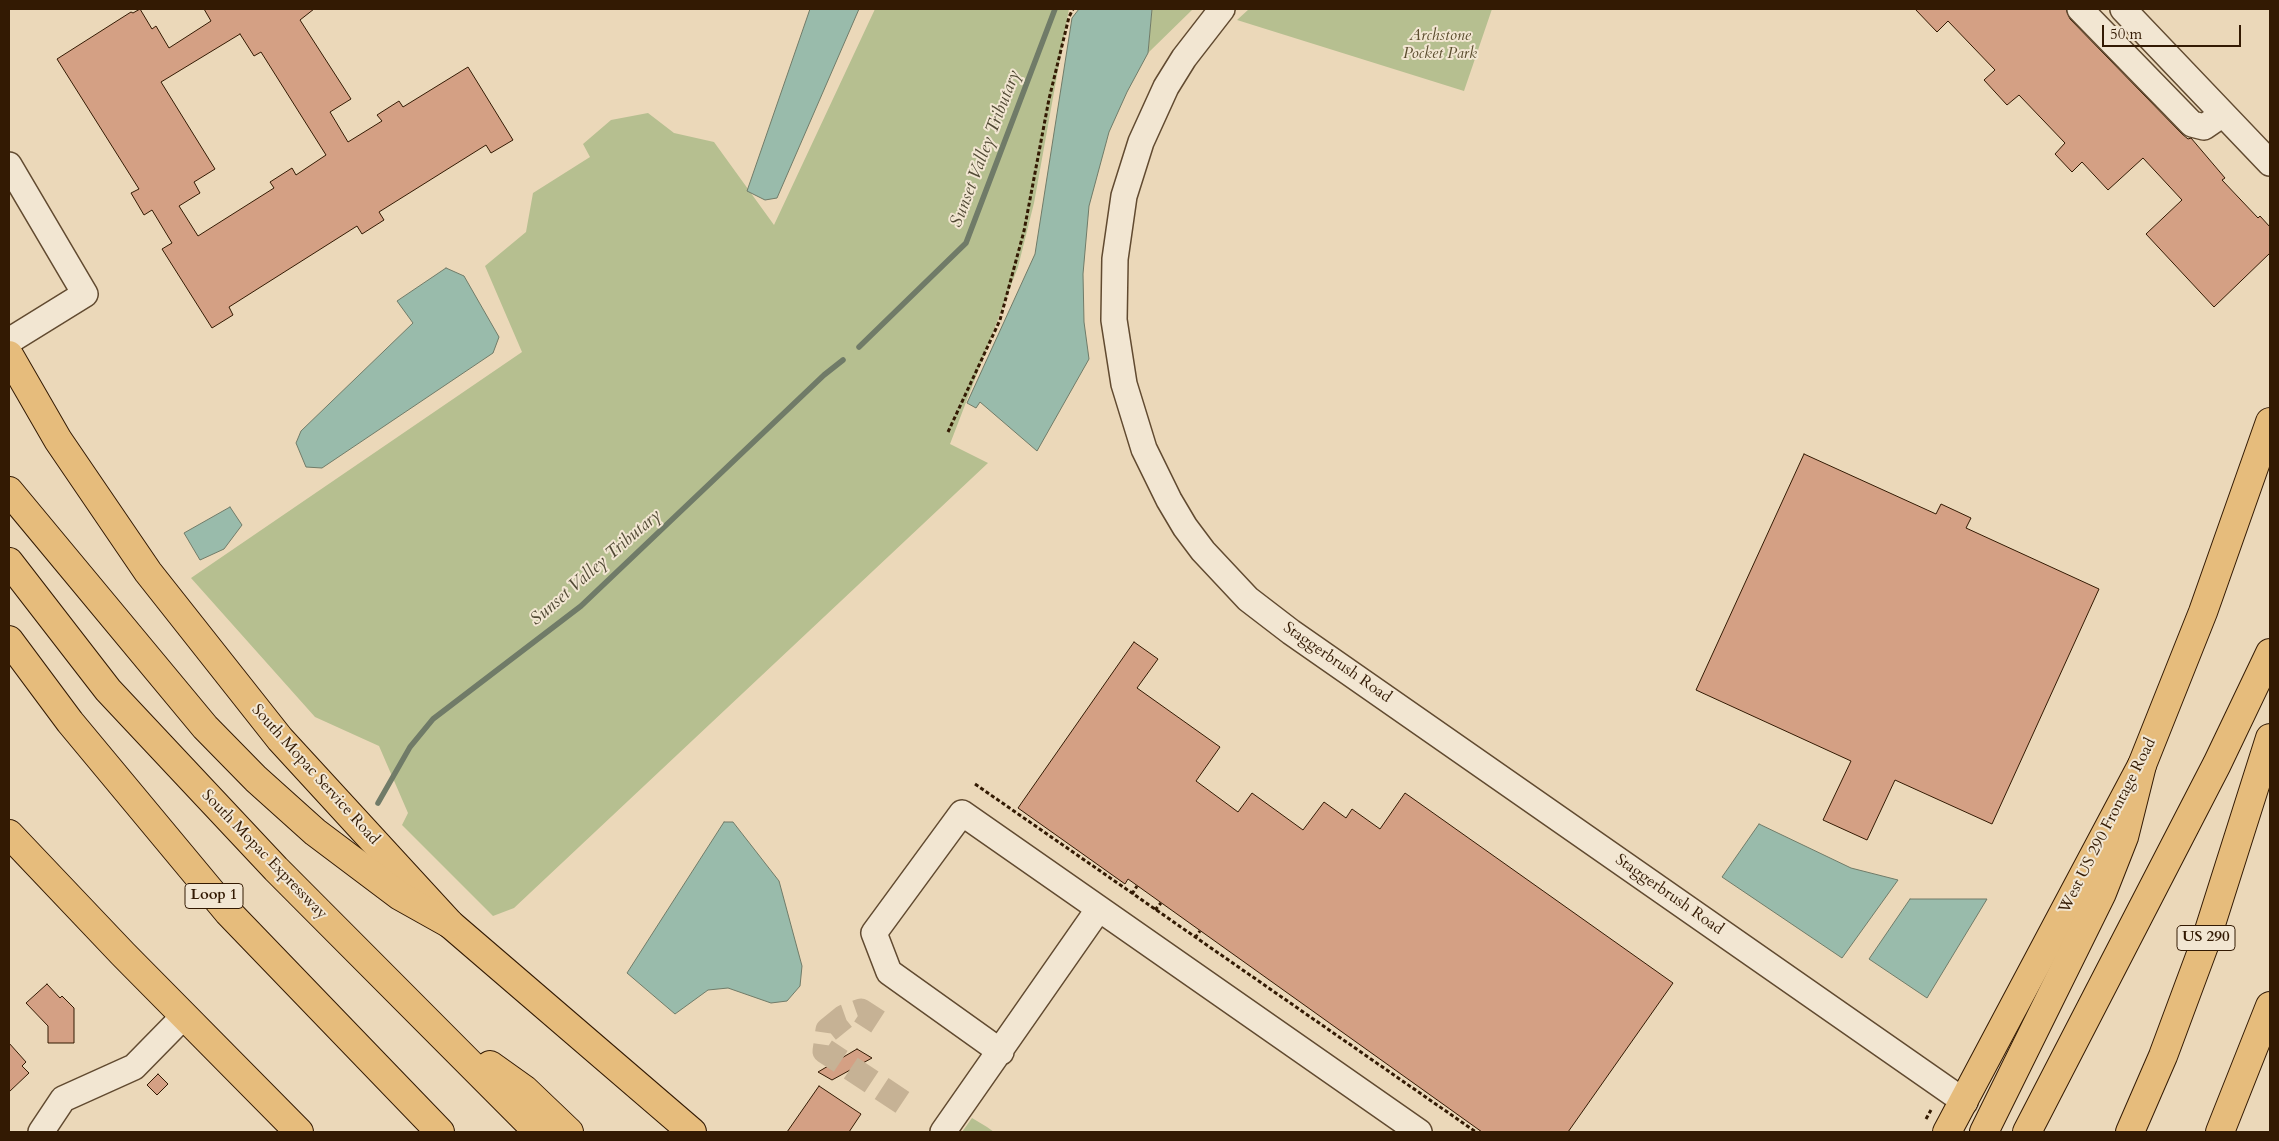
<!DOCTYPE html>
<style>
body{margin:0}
#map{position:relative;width:2279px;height:1141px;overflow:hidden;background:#ebd8b9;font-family:Cardo,serif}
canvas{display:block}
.frame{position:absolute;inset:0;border:10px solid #331a03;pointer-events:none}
.scale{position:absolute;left:2102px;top:25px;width:139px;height:22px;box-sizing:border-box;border:2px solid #331a03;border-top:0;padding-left:6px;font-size:15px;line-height:18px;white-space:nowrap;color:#331a03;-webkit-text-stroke:4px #f2e6d2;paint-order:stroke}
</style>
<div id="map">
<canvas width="2279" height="1141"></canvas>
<div class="frame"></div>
<div class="scale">50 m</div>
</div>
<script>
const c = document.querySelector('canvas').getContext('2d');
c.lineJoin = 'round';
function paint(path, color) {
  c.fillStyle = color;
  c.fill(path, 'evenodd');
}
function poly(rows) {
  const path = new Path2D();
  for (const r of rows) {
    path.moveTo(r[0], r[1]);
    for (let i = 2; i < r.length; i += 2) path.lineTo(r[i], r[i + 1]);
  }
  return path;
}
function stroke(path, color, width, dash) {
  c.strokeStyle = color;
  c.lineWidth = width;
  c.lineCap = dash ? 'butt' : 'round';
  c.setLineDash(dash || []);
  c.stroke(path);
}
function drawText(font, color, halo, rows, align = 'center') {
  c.font = font + ' Cardo,serif';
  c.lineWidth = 4;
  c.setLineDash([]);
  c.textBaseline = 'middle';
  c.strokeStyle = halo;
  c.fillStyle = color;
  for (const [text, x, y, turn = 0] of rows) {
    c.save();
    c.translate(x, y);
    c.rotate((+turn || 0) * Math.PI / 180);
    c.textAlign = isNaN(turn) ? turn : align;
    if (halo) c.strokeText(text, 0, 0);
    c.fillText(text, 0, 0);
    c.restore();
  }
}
paint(poly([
 [875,9,1069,9,1034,203,1018,267,950,444,988,463,514,908,493,916,402,825,408,813,379,746,315,717,191,578,522,352,485,266,526,232,533,193,590,157,583,144,611,120,648,113,674,133,714,142,774,225],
 [1152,9,1193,9,1148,53],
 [1249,9,1492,9,1464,91,1237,20],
 [972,1118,987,1127,994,1132,962,1132]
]), '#b6bf90');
const water = poly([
 [810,9,859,9,777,198,765,200,747,191,810,9],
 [1079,9,1152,9,1148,53,1127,92,1109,132,1089,206,1083,274,1084,322,1089,359,1037,451,980,402,976,408,967,403,1035,254,1072,18,1079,9],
 [446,268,464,276,499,337,493,353,322,468,306,467,296,443,301,431,413,323,397,301,446,268],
 [230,507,242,525,224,549,200,560,184,533,230,507],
 [724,822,733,822,779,881,802,966,800,986,787,1001,771,1003,728,988,708,990,675,1014,627,973,724,822],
 [1759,824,1851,868,1898,880,1842,958,1722,877,1759,824],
 [1910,899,1987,899,1927,998,1869,959,1910,899]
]);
paint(water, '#99bbab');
stroke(water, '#707b68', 1);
stroke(poly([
 [859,347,966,243,1055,9],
 [378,803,410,747,433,719,581,606,824,375,843,360]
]), '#707b68', 5.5);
const building = poly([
 [140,9,152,29,156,26,169,48,211,21,204,9,314,9,300,20,351,99,330,112,348,142,382,121,377,115,399,101,403,107,468,67,513,140,491,153,486,145,379,212,384,220,362,234,357,226,229,307,233,315,212,328,162,249,172,243,152,210,144,215,131,193,139,189,57,59,131,12,133,13,140,9],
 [240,34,254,56,261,52,326,155,296,175,292,168,270,182,274,188,198,236,179,206,200,193,194,182,215,169,161,82,240,34],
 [1915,9,2066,9,2070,19,2182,134,2188,139,2191,138,2225,178,2222,180,2258,218,2260,216,2270,227,2270,253,2214,307,2146,234,2182,200,2143,158,2108,190,2082,162,2072,172,2055,154,2065,143,2019,95,2007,105,1984,80,1995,70,1948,21,1937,32,1915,9],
 [1804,454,1936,514,1941,504,1971,518,1966,528,2099,589,1992,824,1895,780,1867,840,1823,820,1851,761,1696,690,1804,454],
 [1134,642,1158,659,1137,688,1220,747,1196,781,1238,812,1252,793,1303,830,1324,802,1346,818,1352,809,1380,829,1405,793,1673,983,1568,1132,1482,1132,1128,879,1125,884,1018,808,1134,642],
 [47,984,60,998,62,996,74,1008,74,1043,48,1043,48,1026,26,1003,47,984],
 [9,1043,26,1062,22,1066,29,1073,9,1092,9,1043],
 [857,1049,872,1058,832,1080,818,1072,857,1049],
 [158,1074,168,1084,157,1095,147,1085,158,1074],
 [819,1086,861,1114,849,1132,787,1132,819,1086]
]);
paint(building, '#d4a084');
stroke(building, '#331a03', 1);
stroke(poly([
 [878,1022,861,1011,844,1017,828,1030,825,1051,908,1106]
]), '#c6b295', 25, [25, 12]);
const minor = poly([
 [1222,9,1184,58,1166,87,1141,142,1124,196,1115,259,1114,320,1124,384,1144,449,1169,500,1185,527,1203,551,1248,599,1291,632,1965,1102],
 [2080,9,2192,124,2204,127,2223,114],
 [2123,9,2270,163],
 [9,165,85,294,9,341],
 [1001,1052,889,972,874,933,962,813,1419,1132],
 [41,1132,63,1099,134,1067,184,1016],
 [943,1132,1098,910]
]);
const major = poly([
 [9,355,58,440,148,572,280,739,450,924,692,1132],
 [9,834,123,954,299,1132],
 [1947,1132,2142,765,2203,612,2270,422]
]);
const highway = poly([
 [9,491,205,727,256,779,315,832,400,896,450,924],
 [9,562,108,690,276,869,538,1132],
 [9,640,70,722,228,912,440,1132],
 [490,1065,525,1090,569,1132],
 [1984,1132,2102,893,2124,837,2142,765],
 [2027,1132,2217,764,2270,653],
 [2130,1132,2163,1056,2205,943,2270,738],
 [2220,1132,2270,1006]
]);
stroke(minor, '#614a30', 28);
stroke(major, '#331a03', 30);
stroke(highway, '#331a03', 30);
stroke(poly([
 [948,432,1000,320,1024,231,1049,99,1069,17,1073,9],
 [975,784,1476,1132],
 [1132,894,1137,886],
 [1155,910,1161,903],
 [1195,938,1200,931],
 [1926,1119,1931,1110]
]), '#331a03', 3, [4, 2.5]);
stroke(minor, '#f2e6d2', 25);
stroke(major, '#e6bc7c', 28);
stroke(highway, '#e6bc7c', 28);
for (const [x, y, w] of [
 [214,896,58],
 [2206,938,58]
]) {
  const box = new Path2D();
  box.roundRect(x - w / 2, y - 12.5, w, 25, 4);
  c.fillStyle = '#f2e6d2';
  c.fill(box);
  stroke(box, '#331a03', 1);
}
drawText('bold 15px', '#331a03', null, [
 ["Loop 1",214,896],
 ["US 290",2206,938]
]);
drawText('italic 16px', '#5a4c2d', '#f2e6d2', [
 ["Archstone",1440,36],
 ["Pocket Park",1440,54]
]);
drawText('16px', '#331a03', '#f2e6d2', [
 ["Staggerbrush Road",1337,663,35],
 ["South Mopac Service Road",315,775,48],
 ["West US 290 Frontage Road",2108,826,-63],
 ["South Mopac Expressway",264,855,46],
 ["Staggerbrush Road",1669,895,35]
]);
drawText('italic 18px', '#524a35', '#f2e6d2', [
 ["Sunset Valley Tributary",986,149,-69],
 ["Sunset Valley Tributary",596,568,-41]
]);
</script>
